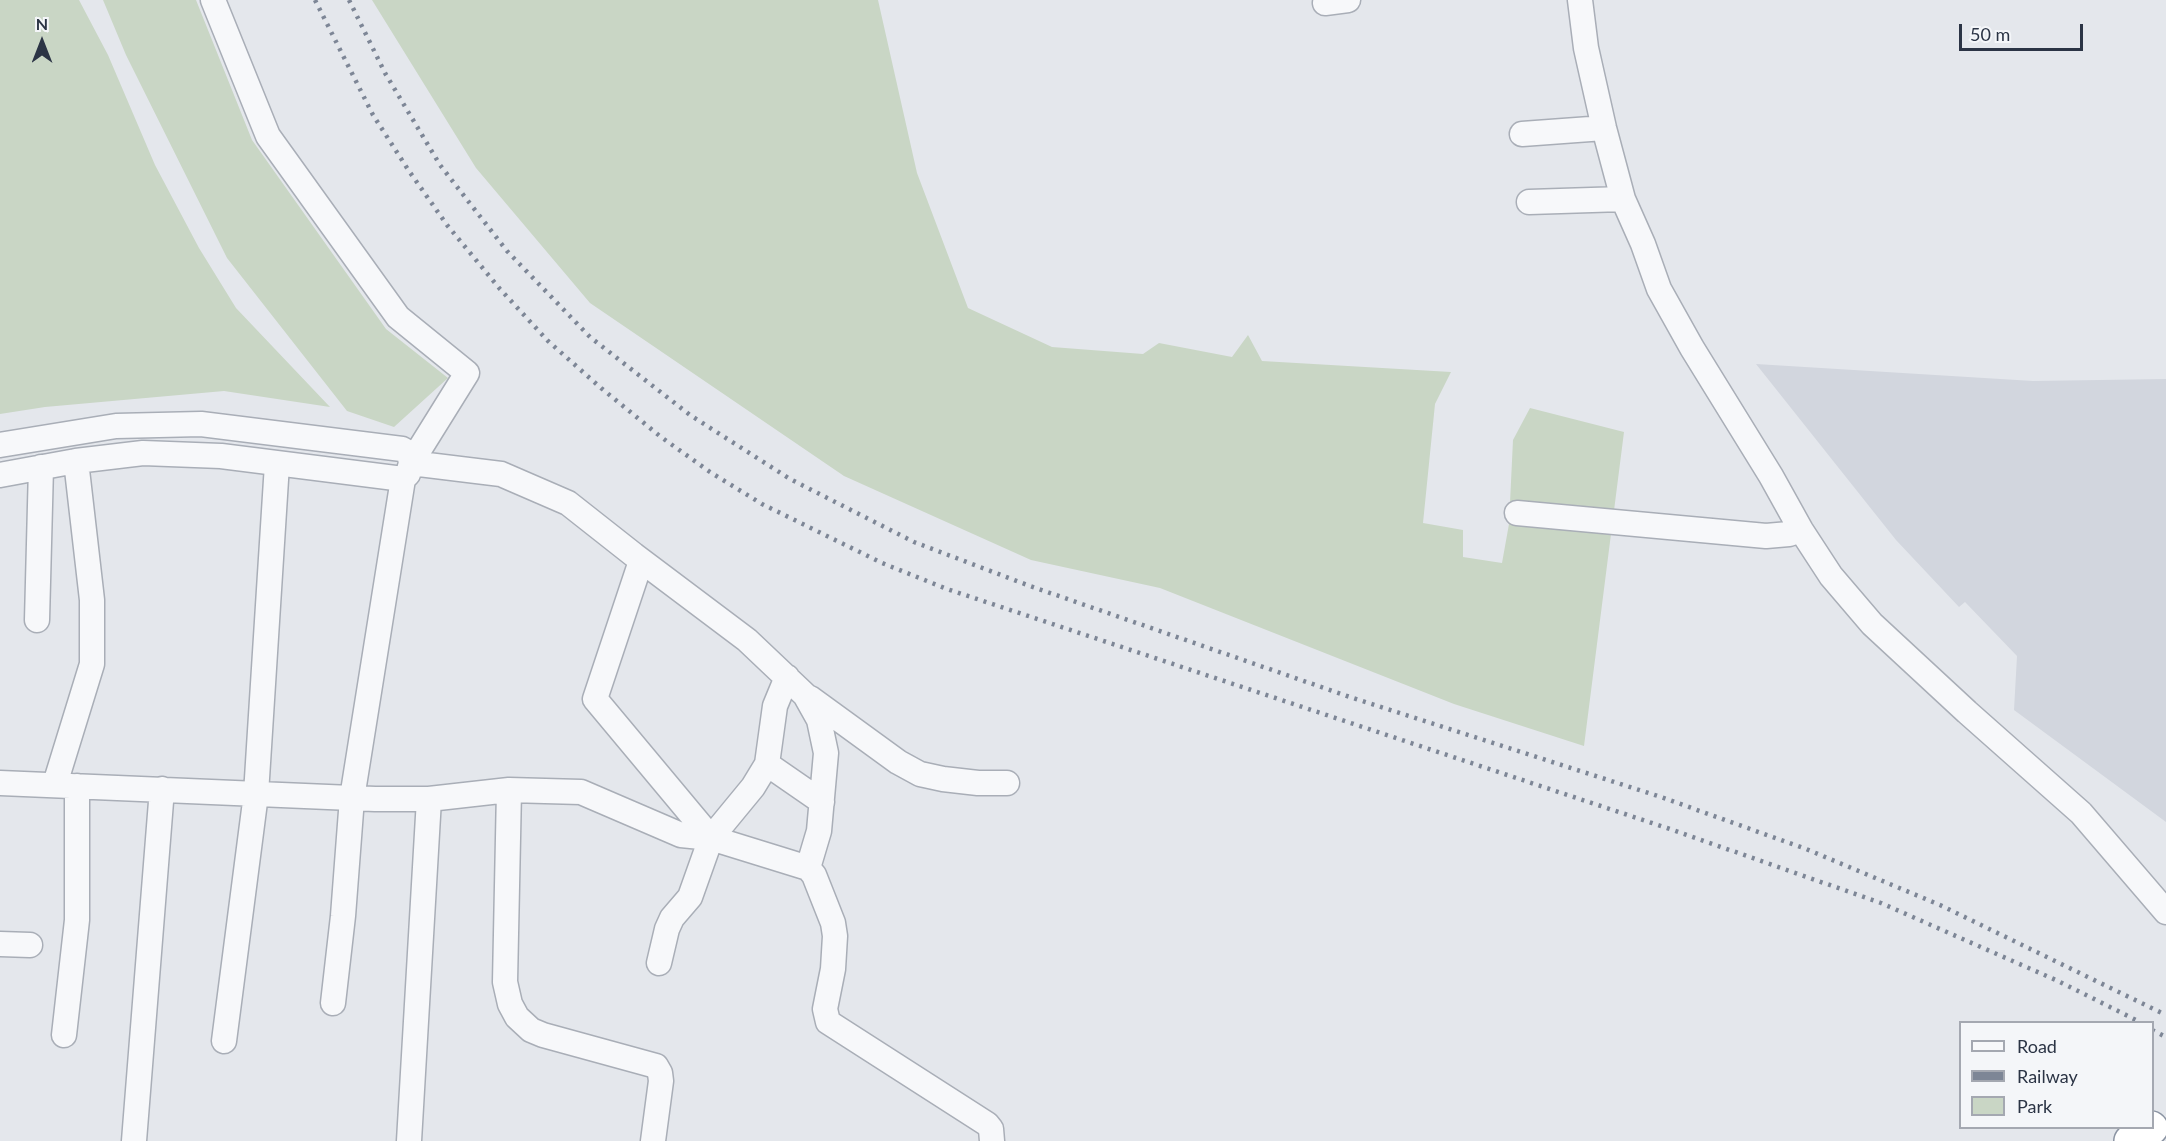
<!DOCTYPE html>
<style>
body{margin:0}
#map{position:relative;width:2166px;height:1141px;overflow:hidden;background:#e4e7ec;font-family:Lato,sans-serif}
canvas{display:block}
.legend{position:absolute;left:1959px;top:1021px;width:195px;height:108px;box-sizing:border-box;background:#f4f6f9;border:2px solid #a4a8b1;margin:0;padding:8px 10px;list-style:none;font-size:18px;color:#2b3445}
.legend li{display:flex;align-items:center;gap:12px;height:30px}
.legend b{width:30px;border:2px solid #a4a8b1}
.north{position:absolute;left:12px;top:12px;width:60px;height:60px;-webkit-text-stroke:4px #f4f6f9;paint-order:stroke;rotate:0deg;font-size:16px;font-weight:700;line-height:24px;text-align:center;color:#2b3445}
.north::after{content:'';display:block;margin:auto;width:21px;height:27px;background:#2b3445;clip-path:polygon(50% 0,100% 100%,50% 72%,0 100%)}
.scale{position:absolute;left:1959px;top:24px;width:124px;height:27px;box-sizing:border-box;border:3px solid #2b3445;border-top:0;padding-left:8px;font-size:18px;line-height:21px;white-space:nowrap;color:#2b3445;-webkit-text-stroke:4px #f4f6f9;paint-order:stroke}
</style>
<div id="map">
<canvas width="2166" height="1141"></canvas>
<ul class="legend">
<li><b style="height:8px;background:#f7f8fa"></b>Road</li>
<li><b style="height:8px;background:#7d8696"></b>Railway</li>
<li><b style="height:16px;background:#c9d6c5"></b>Park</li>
</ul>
<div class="north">N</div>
<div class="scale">50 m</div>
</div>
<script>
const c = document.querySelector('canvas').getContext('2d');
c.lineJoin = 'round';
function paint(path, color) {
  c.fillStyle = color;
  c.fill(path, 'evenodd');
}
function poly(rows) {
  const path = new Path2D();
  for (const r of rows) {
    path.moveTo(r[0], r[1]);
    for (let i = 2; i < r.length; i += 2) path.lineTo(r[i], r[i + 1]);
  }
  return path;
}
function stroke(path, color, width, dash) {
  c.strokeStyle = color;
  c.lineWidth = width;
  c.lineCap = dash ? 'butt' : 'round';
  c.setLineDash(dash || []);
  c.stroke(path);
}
paint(poly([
 [1756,364,2033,381,2166,379,2166,822,2014,710,2017,656,1965,602,1959,607,1896,540]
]), '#d2d6de');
paint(poly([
 [0,0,79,0,108,55,155,165,199,248,236,308,330,407,224,391,45,407,0,414],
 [103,0,196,0,252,140,386,329,448,378,394,427,347,411,227,258,126,55],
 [372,0,878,0,917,173,968,308,1052,347,1143,354,1159,343,1232,357,1248,335,1262,361,1451,372,1435,404,1423,523,1463,530,1463,557,1502,563,1509,524,1513,440,1530,408,1624,432,1584,746,1454,704,1160,588,1031,560,844,476,590,303,476,168]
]), '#c9d6c5');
const minor = poly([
 [1580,0,1586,48,1604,128,1623,199,1643,244,1659,289,1692,348,1771,476,1801,530,1831,576,1872,624,1967,712,2081,813,2166,912],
 [1325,3,1348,0],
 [1522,134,1604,128],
 [1529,202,1623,199],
 [0,445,116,426,201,424,402,449,409,453,411,463],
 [411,463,501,474,568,503,634,555,747,640,805,695,819,720,826,753,819,831,808,868],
 [0,475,76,461,143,453,221,456,403,479,408,474,411,463,467,373,398,317,268,136,213,0],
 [1517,513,1766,536,1789,534,1801,530],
 [641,561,595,699,711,838],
 [37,620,41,467],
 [810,698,898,762,920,774,943,779,978,783,1007,783],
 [767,764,822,802],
 [0,783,375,799,429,799,509,790,581,792,681,835,711,838,808,868,814,875,833,923,835,936,833,969,825,1009,828,1022,987,1124,991,1129,992,1141],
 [55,784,92,664,92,600,76,461],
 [509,790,505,982,510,1004,517,1017,531,1030,543,1035,656,1066,660,1073,661,1081,653,1141],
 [0,944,30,945],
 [659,963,667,929,672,918,690,897,711,838,753,787,767,764,775,706,787,677],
 [333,1003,343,916,352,798,403,479],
 [64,1035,77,920,77,786],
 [224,1041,256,794,277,464],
 [134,1141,162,789],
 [409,1141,429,799]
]);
const highway = poly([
 [2131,1141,2151,1128]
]);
stroke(minor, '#a9aeb7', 27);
stroke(highway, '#8b94a3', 36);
stroke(minor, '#f7f8fa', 24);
stroke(highway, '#fff', 33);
stroke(poly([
 [315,0,373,115,409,171,447,225,500,289,548,341,601,388,661,437,710,472,762,504,882,563,947,589,1667,828,1881,903,2058,981,2140,1022],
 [349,0,385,73,440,165,507,251,590,337,690,415,790,479,914,542,1030,586,1350,697,1661,797,1806,849,1940,905,2166,1015],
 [2152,1030,2166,1037]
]), '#7d8696', 4.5, [3, 6]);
</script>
